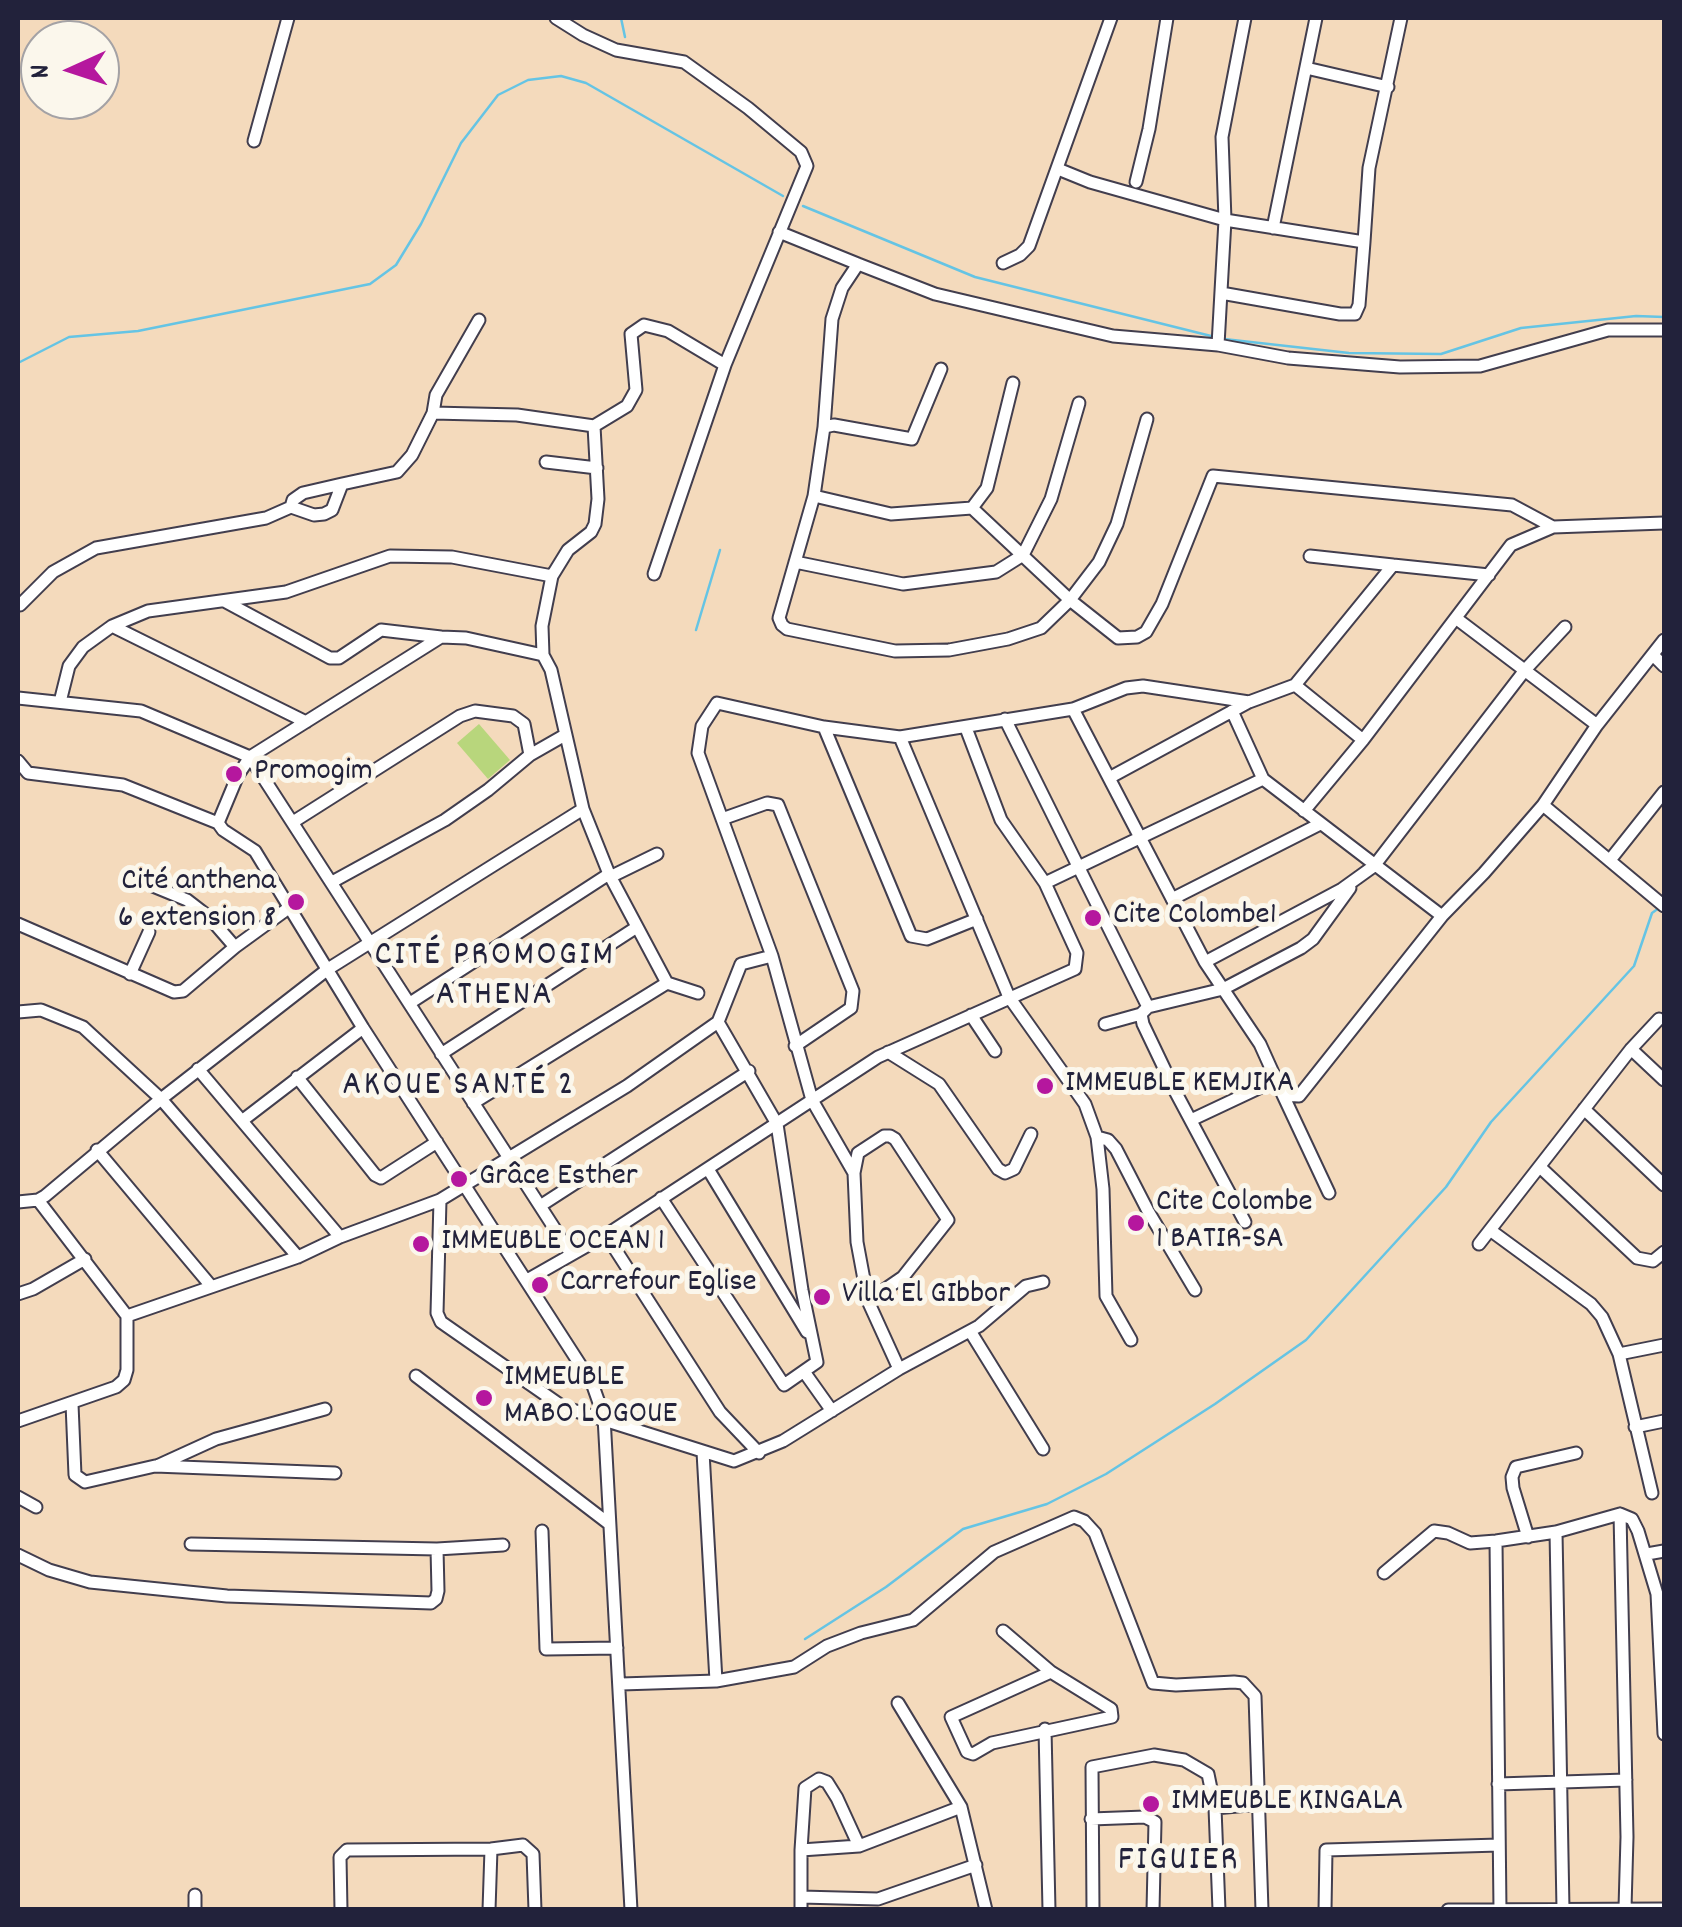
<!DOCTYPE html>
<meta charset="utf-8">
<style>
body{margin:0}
#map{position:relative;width:1682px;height:1927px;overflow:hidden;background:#f4dabc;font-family:Dekko,sans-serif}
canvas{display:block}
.frame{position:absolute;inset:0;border:20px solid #22223b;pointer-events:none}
.north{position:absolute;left:20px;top:20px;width:100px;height:100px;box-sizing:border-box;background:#fbf7ec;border:2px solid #a4a2a5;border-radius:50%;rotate:267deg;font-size:28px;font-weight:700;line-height:40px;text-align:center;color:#22223b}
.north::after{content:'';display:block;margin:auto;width:35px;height:45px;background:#b5179e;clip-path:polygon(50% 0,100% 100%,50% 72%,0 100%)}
</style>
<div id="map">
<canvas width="1682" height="1927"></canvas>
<div class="frame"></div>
<div class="north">N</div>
</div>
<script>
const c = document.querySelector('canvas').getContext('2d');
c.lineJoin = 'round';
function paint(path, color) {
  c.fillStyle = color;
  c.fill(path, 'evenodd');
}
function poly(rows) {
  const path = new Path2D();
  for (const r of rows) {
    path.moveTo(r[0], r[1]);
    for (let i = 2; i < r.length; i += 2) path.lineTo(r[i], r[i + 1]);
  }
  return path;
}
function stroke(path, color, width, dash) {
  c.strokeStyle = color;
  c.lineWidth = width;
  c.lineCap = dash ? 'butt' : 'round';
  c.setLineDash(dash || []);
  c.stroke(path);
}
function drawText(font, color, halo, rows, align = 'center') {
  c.font = font + ' Dekko,sans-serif';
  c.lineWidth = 10;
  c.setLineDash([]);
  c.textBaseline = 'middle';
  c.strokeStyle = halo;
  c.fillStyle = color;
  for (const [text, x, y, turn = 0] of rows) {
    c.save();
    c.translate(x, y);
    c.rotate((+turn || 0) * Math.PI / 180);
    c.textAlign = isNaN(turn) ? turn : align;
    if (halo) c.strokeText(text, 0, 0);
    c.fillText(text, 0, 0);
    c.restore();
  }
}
paint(poly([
 [479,724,510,760,488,779,457,743]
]), '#b8d67c');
stroke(poly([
 [621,18,625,37],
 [803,206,975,277,1211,336],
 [1224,339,1349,353,1441,354,1521,328,1636,316,1664,317],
 [18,363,69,337,138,331,370,284,396,265,421,224,461,143,498,95,528,80,561,76,586,83,783,196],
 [696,630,720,550],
 [805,1639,886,1587,963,1529,1047,1504,1106,1474,1215,1404,1306,1340,1446,1187,1491,1122,1634,966,1652,913,1659,908]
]), '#65c4e4', 2.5);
const street = poly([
 [556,18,583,35,616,50,684,62,748,108,801,152,807,166,725,365,654,574],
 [1306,68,1388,87],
 [254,141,288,18],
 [1058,169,1090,182,1225,220,1364,242,1369,168,1401,18],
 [1136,182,1149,129,1167,18],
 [1273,228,1316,18],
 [779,232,858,264],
 [1003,263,1020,255,1029,246,1111,18],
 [1221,293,1340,314,1355,314,1359,305,1364,242],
 [1218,345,1225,220,1222,137,1245,18],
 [941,369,912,439,834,425,824,427,814,496,779,618,782,625,787,629,895,651,949,650,1008,639,1041,628,1070,600,1099,562,1117,524,1147,419],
 [433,413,436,395,479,320],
 [824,427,832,319,842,288,858,264,935,294,1113,336,1218,345,1288,358,1400,367,1480,366,1608,330,1664,330],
 [546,462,597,468],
 [814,496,891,514,972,508,1070,600,1118,638,1137,637,1146,632,1162,604,1213,476,1512,505,1553,527],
 [291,507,293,500,303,493,342,484],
 [972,508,987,488,1013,383],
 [1310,556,1393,565],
 [795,562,903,584,996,572,1023,555,1051,499,1079,403],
 [552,576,568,550,591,532,595,524,598,499,594,426],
 [226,602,330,658,339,658,381,630,441,637],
 [20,605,53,572,96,548,266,518,291,507,314,515,324,514,332,510,342,484,397,472,412,455,433,413,517,415,594,426,627,406,636,390,631,334,644,325,668,331,725,365],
 [1457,619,1597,725],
 [112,626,306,722],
 [1653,655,1664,666],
 [1295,685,1363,740],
 [18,698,141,711,250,757,571,1254],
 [60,702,69,666,83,647,112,626,148,611,286,592,390,556,452,557,552,576,542,626,543,655,551,670,583,809,609,874,667,983,698,993],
 [1073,709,1205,962,1260,1044,1283,1095,1299,1096,1442,916,1484,873,1543,805,1597,725,1664,640],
 [1232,711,1263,779,1442,916],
 [1005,719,1148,1007],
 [824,727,911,936,927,939,977,919],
 [900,737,1009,997,1085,1104,1097,1137,1103,1189,1106,1296,1131,1340],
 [18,761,28,773,123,785,218,823,223,830,255,851,363,1028,592,1383,604,1417,631,1910],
 [1109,778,1249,702,1295,685,1393,565,1489,575],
 [1543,805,1664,906],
 [1304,811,1363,740,1511,545,1553,527,1664,523],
 [722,819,767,803,778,805,853,991,851,1008,795,1046],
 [293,822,460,716,475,711,513,716,524,724,530,755],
 [218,823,238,775,250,757,441,637,466,638,543,655],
 [1610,860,1664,792],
 [131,877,187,900,209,917,235,947],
 [610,877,657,854],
 [332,882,445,820,488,790,530,755,565,735],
 [1045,883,1263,779],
 [1172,899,1320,824],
 [18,924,174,992,183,991,235,947,290,907],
 [1205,962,1342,889,1374,866,1525,670,1565,627],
 [130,974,149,932],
 [410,1003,609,874],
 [18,1012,41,1010,83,1027,161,1099,298,1257],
 [1141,1014,1143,1024,1175,1091,1245,1222],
 [971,1015,995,1051],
 [1105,1024,1141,1014,1148,1007,1223,989,1301,948,1313,939,1350,888],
 [1631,1049,1664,1080],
 [888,1052,939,1084,998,1169,1005,1173,1014,1169,1031,1134],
 [441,1054,637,927],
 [198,1069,340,1237],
 [297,1077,375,1175,381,1178,437,1142],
 [1283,1095,1329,1193],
 [473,1103,667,983],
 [1584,1109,1664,1185],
 [243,1120,363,1028],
 [1191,1120,1276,1080],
 [1097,1137,1108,1140,1116,1149,1148,1211,1195,1290],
 [97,1150,211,1286],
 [1541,1168,1637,1258,1653,1261,1664,1252],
 [708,1169,807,1332],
 [854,1173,812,1100,772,956,698,753,702,726,717,703,824,727,900,737,1073,709,1126,688,1143,686,1249,702],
 [661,1198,784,1385,817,1362,802,1290,777,1124,718,1022],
 [440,1200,437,1313,441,1322,563,1407,734,1461,783,1441,899,1369,979,1326,1026,1286,1043,1282],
 [18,1202,38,1200,45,1196,161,1099,328,969,583,809],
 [540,1206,749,1071],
 [1490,1230,1591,1304,1602,1317,1619,1354,1652,1493],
 [606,1235,720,1412,759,1453],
 [1479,1244,1631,1049,1659,1019],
 [527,1280,606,1235,878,1057,1075,969,1077,953,1045,883,1001,820,966,728],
 [18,1294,33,1289,85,1259],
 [868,1301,903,1277,948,1220,895,1139,890,1136,884,1136,858,1153,854,1173,857,1242,868,1301,899,1369],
 [127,1316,298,1257,340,1237,440,1200,627,1086,718,1022,741,964,772,956],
 [970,1331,1043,1449],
 [1619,1354,1664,1345],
 [805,1373,832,1411],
 [416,1376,608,1523],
 [72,1404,75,1475,85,1482,155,1466,335,1473],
 [18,1421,116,1387,124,1380,127,1370,127,1316,38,1200],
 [1635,1427,1664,1421],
 [703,1452,716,1681],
 [159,1465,216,1439,325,1409],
 [18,1497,36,1507],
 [1620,1514,1632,1519,1638,1531,1657,1594,1664,1734],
 [542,1531,546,1649,617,1648],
 [1556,1532,1563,1909],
 [1528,1537,1513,1488,1512,1477,1516,1467,1576,1453],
 [1496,1541,1500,1910],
 [191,1544,437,1549,503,1545],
 [1647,1554,1664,1551],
 [18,1555,49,1570,90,1582,227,1596,431,1603,436,1599,438,1591,437,1549],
 [1384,1573,1434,1531,1448,1533,1470,1543,1496,1541,1556,1532,1620,1514,1627,1837,1625,1908],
 [1003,1631,1051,1672,1111,1709,1112,1717,992,1743,973,1754,967,1752,951,1717,1051,1672],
 [621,1684,716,1681,794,1667,827,1646,861,1633,913,1620,994,1552,1074,1517,1084,1521,1095,1533,1153,1683,1176,1685,1234,1682,1243,1683,1255,1696,1262,1910],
 [898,1703,961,1807,986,1910],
 [1045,1729,1049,1910],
 [1498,1784,1626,1780],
 [1215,1808,1260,1804],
 [1091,1819,1145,1817,1155,1822,1153,1910],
 [859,1846,961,1807],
 [801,1897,878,1899,976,1865],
 [195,1910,195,1895],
 [341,1910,340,1857,347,1850,491,1849,523,1845,533,1854,535,1910],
 [489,1910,491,1849],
 [801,1910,801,1850,805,1788,819,1779,827,1782,837,1798,859,1846,801,1850],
 [1093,1910,1092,1767,1154,1755,1184,1760,1208,1774,1215,1808,1219,1910],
 [1325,1910,1326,1850,1499,1845],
 [1448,1910,1664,1909]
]);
stroke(street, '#423e4e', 15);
stroke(street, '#fff', 11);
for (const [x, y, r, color] of [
 [234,774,10,"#b5179e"],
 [296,902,10,"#b5179e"],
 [1093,918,10,"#b5179e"],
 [1045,1086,10,"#b5179e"],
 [459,1179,10,"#b5179e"],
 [1136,1223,10,"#b5179e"],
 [421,1244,10,"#b5179e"],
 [540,1285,10,"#b5179e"],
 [822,1297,10,"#b5179e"],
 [484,1398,10,"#b5179e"],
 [1151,1804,10,"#b5179e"]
]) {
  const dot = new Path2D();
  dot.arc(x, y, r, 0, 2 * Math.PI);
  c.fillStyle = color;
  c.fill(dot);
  stroke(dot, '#fbf7ec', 4);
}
drawText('32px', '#22223b', '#fbf7ec', [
 ["Promogim",254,774],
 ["Cité anthena",276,884,"right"],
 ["6 extension 8",276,921,"right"],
 ["Cite Colombe1",1113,918],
 ["IMMEUBLE KEMJIKA",1065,1086],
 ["Grâce Esther",479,1179],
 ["Cite Colombe",1156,1205],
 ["1 BATIR-SA",1156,1242],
 ["IMMEUBLE OCEAN 1",441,1244],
 ["Carrefour Eglise",560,1285],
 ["Villa El GIbbor",842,1297],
 ["IMMEUBLE",504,1380],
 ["MABO LOGOUE",504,1417],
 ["IMMEUBLE KINGALA",1171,1804]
], 'left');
c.letterSpacing = '2.5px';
drawText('35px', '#22223b', '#fbf7ec', [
 ["CITÉ PROMOGIM",495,958],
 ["ATHENA",495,998],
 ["AKOUE SANTÉ 2",459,1088],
 ["FIGUIER",1179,1863]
]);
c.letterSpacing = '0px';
</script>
